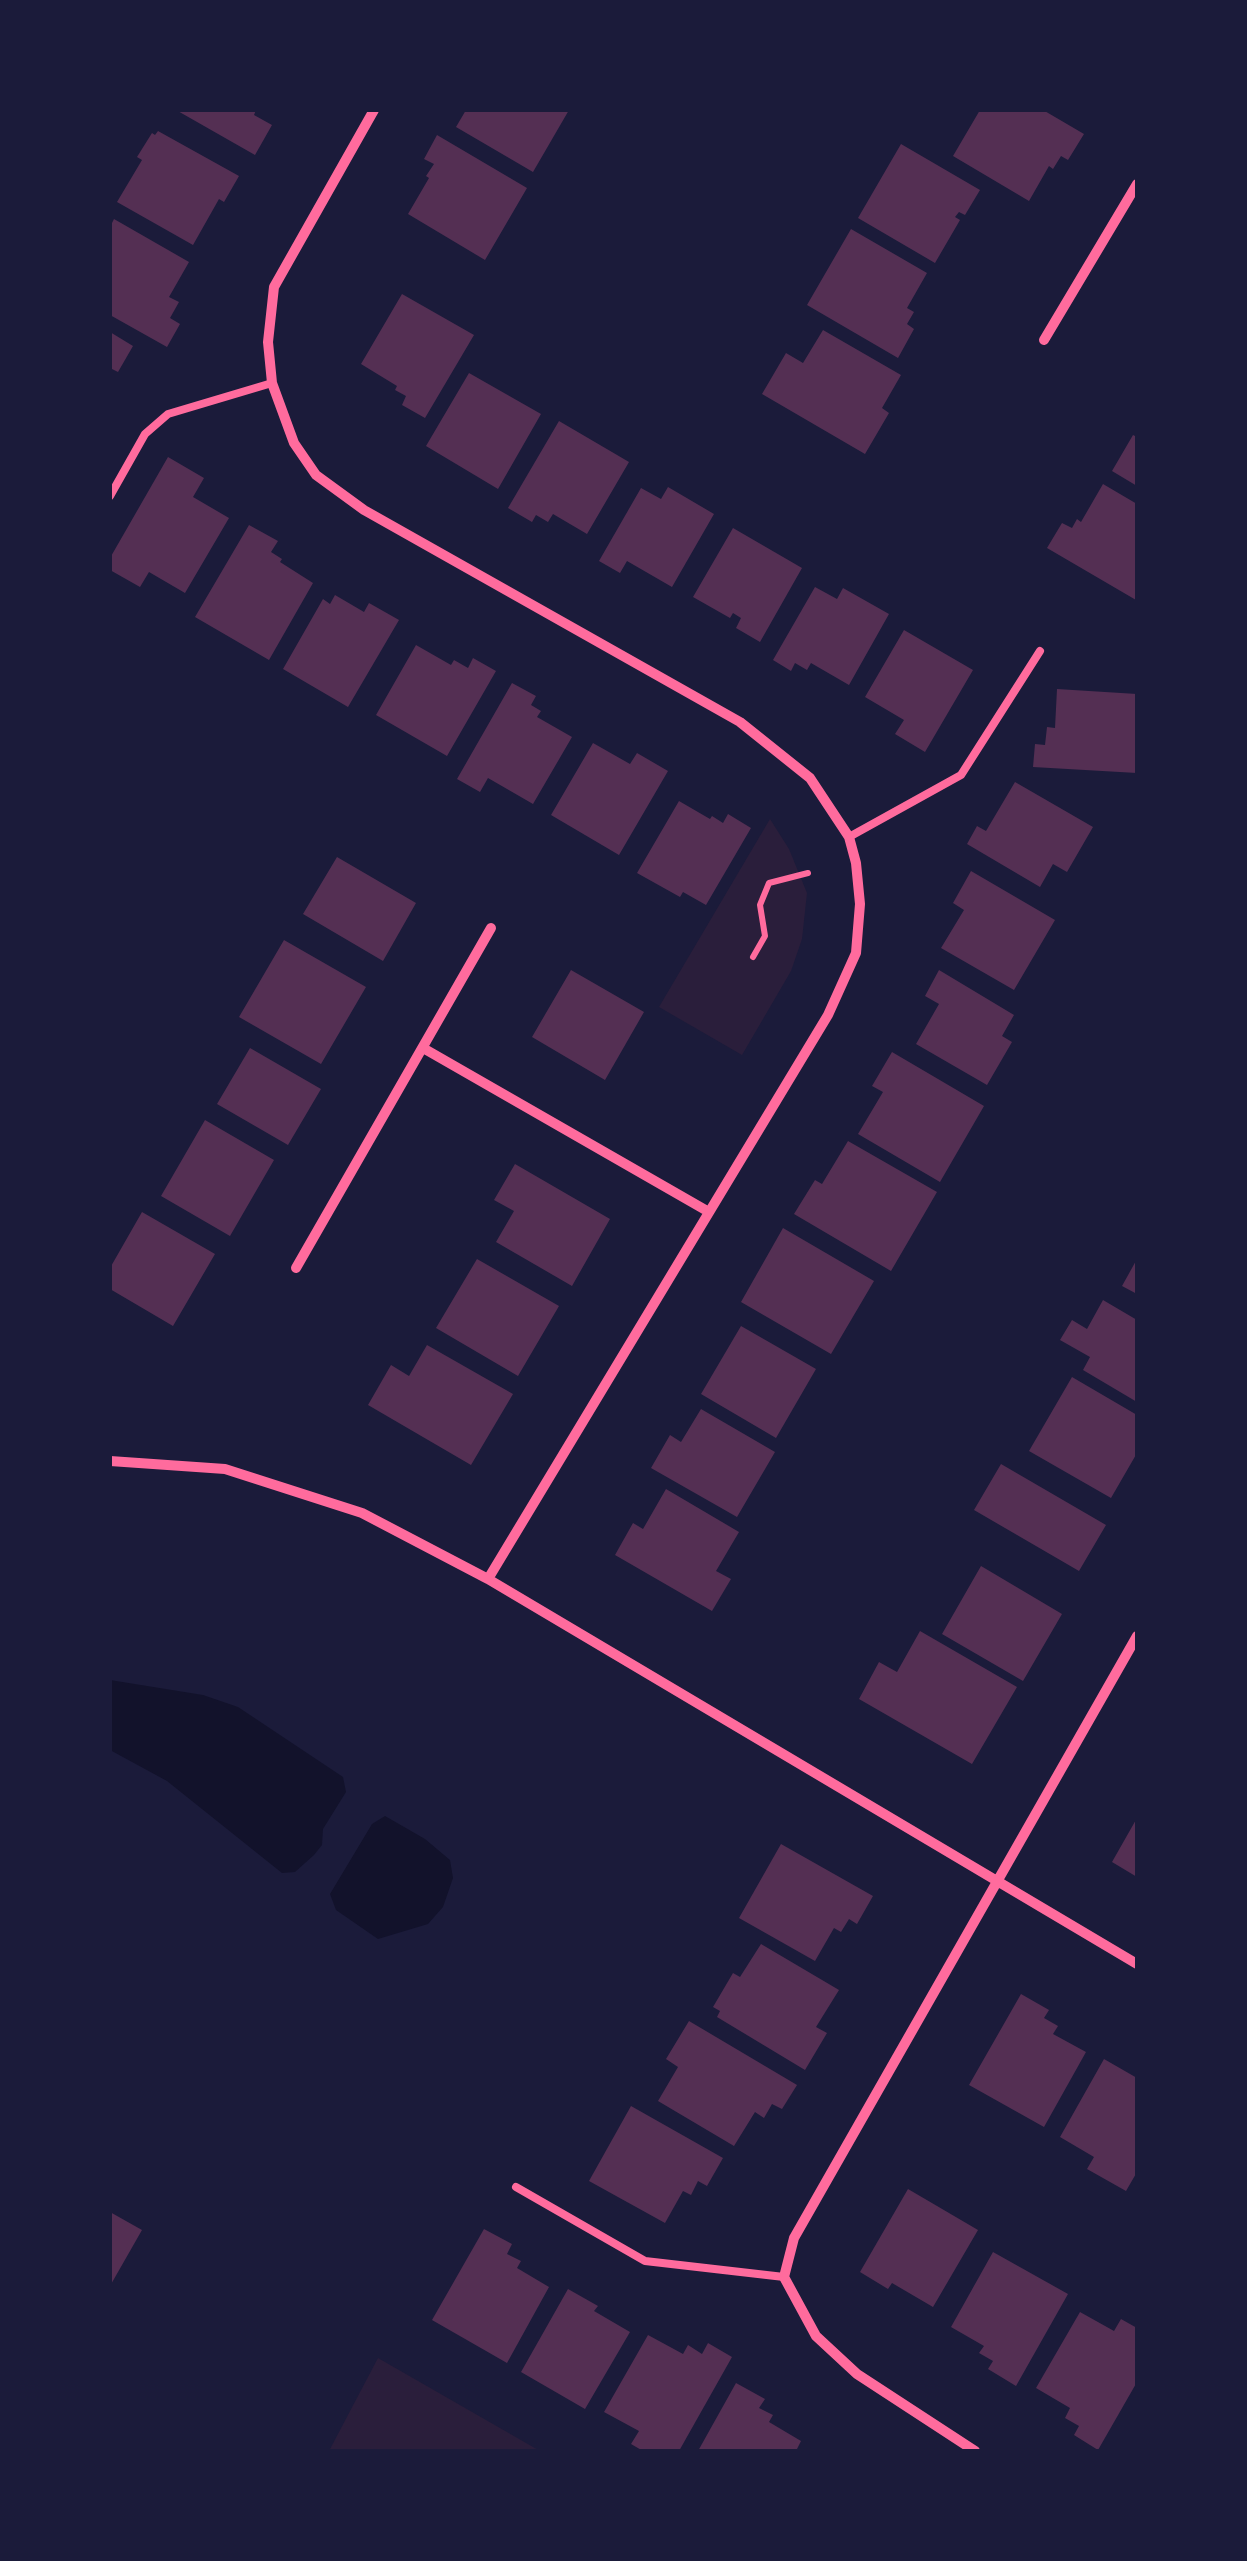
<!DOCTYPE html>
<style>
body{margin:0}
#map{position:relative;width:1247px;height:2561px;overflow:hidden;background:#1b1b3a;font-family:"Titillium Web",sans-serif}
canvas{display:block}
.frame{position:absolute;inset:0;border:112px solid #1b1b3a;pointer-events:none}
</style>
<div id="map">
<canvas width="1247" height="2561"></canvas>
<div class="frame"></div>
</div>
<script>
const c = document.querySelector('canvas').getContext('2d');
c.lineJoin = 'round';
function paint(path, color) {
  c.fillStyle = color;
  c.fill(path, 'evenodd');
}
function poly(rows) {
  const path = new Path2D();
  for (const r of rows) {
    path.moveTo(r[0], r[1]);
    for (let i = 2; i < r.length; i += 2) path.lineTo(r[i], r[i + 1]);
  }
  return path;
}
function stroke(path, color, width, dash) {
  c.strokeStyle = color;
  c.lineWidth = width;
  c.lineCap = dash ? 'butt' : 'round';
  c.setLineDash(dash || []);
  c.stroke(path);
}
paint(poly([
 [770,819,789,849,807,893,802,939,791,971,742,1055,659,1007],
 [378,2358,540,2451,329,2451]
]), '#2a1e3b');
paint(poly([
 [110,1680,203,1695,238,1707,343,1777,346,1792,323,1829,322,1845,314,1855,295,1872,282,1873,167,1781,110,1750],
 [385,1816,425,1839,450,1860,453,1878,443,1907,428,1924,378,1939,336,1910,330,1894,372,1824]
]), '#12122b');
paint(poly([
 [176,110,256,110,254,115,272,125,255,155],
 [466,110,569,110,533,172,456,127],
 [980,110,1043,110,1084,134,1068,160,1061,156,1053,169,1049,166,1029,201,953,156],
 [158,131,239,176,224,202,219,199,193,245,117,202,142,160,137,157,152,133,155,135],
 [437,135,527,188,485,260,408,214,429,178,426,176,434,164,424,159],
 [901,144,980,190,965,215,959,212,955,217,960,220,935,263,858,218],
 [114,219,189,262,169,297,179,302,170,318,180,324,167,347,110,315,110,227],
 [851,229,927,273,907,308,914,312,907,324,914,329,898,358,807,305],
 [402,294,474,335,425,418,402,405,406,396,395,390,397,386,361,364],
 [823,330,901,375,882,408,889,413,865,454,762,394,786,353,803,363],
 [110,332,133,346,118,372,110,368],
 [469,373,541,414,498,489,426,446],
 [559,421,629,462,587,534,553,514,548,522,536,515,532,522,508,508],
 [1133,435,1137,437,1137,486,1112,471],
 [168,457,204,478,193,497,229,518,185,593,149,572,140,587,110,570,110,558],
 [1103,484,1137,504,1136,600,1047,548,1062,523,1072,528,1077,519,1081,522],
 [668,487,714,514,672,587,627,561,620,573,599,561,641,488,661,499],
 [249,525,278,541,271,552,282,559,280,562,313,583,269,660,195,617],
 [733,528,802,568,760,642,736,628,741,618,733,613,730,618,693,597],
 [815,587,837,599,843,588,889,614,849,685,811,663,807,670,795,663,791,671,773,660],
 [335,595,364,612,369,603,399,620,348,707,283,669,323,599,330,604],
 [904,630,973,670,925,752,895,734,904,720,865,697],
 [416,645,451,665,454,660,468,668,473,658,496,671,447,756,376,715],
 [512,683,536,696,531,705,541,711,537,717,572,737,533,804,488,778,480,792,457,779],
 [1057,689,1137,694,1137,773,1033,767,1035,744,1045,745,1047,727,1055,728],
 [593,743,630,764,637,753,668,771,619,855,551,815],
 [1015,782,1093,827,1067,872,1053,864,1040,887,967,844,977,826,986,831],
 [679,801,710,819,712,816,723,823,728,814,751,828,706,905,683,892,680,897,637,873],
 [337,857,416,903,383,961,303,914],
 [971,871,1055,920,1014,990,941,948,964,910,953,903],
 [284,940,366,987,321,1064,239,1017],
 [571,970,644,1012,605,1080,532,1037],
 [939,970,1014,1015,1002,1036,1012,1042,987,1085,916,1044,939,1004,925,996],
 [250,1048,321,1089,288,1145,217,1104],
 [892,1052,984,1106,940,1182,858,1134,883,1092,872,1086],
 [205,1120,274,1160,230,1236,161,1196],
 [848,1141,937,1192,891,1271,794,1214,815,1180,822,1184],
 [515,1164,610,1219,572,1286,496,1242,514,1211,494,1200],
 [142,1212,215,1254,173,1326,110,1289,110,1268],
 [783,1228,874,1281,831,1354,741,1302],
 [477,1259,559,1306,518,1376,436,1328],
 [1137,1259,1137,1294,1122,1286],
 [1103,1300,1137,1320,1137,1402,1083,1370,1090,1357,1060,1340,1072,1320,1087,1329],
 [741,1326,816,1369,776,1438,701,1394],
 [427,1345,513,1394,471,1465,368,1405,391,1365,409,1376],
 [1072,1377,1137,1415,1137,1453,1111,1498,1029,1451],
 [701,1409,775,1452,737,1517,651,1468,670,1435,681,1442],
 [1001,1464,1106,1525,1079,1571,974,1510],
 [666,1489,739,1532,716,1571,731,1579,712,1611,615,1555,633,1523,643,1529],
 [981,1566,1062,1614,1023,1681,942,1634],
 [920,1631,1017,1687,972,1764,859,1699,879,1662,897,1672],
 [1137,1818,1137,1877,1112,1862],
 [781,1844,873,1896,857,1924,849,1919,841,1932,834,1928,815,1961,739,1918],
 [761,1944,839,1990,816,2027,827,2033,805,2070,717,2017,720,2011,713,2007,733,1973,740,1977],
 [1021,1994,1049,2010,1044,2018,1058,2026,1053,2034,1086,2052,1044,2127,969,2085],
 [689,2021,797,2085,782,2109,772,2104,764,2118,755,2112,734,2146,658,2101,678,2067,666,2059],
 [1104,2059,1137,2078,1137,2172,1126,2191,1087,2169,1094,2157,1060,2137],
 [631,2106,723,2158,707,2186,698,2181,691,2195,683,2191,665,2223,589,2181],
 [908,2189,978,2230,933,2307,892,2283,888,2289,860,2272],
 [110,2212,142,2230,110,2286],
 [484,2229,512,2244,507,2254,521,2261,517,2268,549,2287,507,2363,432,2320],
 [993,2252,1068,2294,1016,2386,988,2369,993,2361,979,2353,984,2346,951,2327],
 [568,2289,598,2306,594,2311,630,2332,585,2409,521,2372],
 [1080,2312,1114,2331,1121,2319,1137,2328,1137,2382,1098,2450,1074,2435,1079,2426,1065,2418,1070,2408,1036,2388],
 [648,2335,683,2354,688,2345,702,2354,708,2343,732,2357,679,2451,643,2451,631,2444,639,2431,604,2412],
 [736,2383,765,2399,759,2408,773,2415,769,2422,801,2441,796,2451,698,2451]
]), '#542f53');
stroke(poly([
 [753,957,765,936,760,905,769,883,808,873]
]), '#ff6b9d', 6);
stroke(poly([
 [110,496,145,434,168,414,272,383],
 [849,837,961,775,1040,651],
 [516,2187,645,2261,784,2277]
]), '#ff6b9d', 8);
stroke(poly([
 [374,110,274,287,268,342,272,383,294,443,316,475,364,510,740,722,810,778,849,837,856,863,860,904,856,953,828,1015,488,1579],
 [1044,340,1137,184],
 [423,1048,709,1212],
 [296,1268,491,928],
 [110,1461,225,1469,362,1513,488,1579,1137,1964],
 [975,2451,857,2374,816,2336,784,2277,794,2238,1137,1636]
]), '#ff6b9d', 10);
</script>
